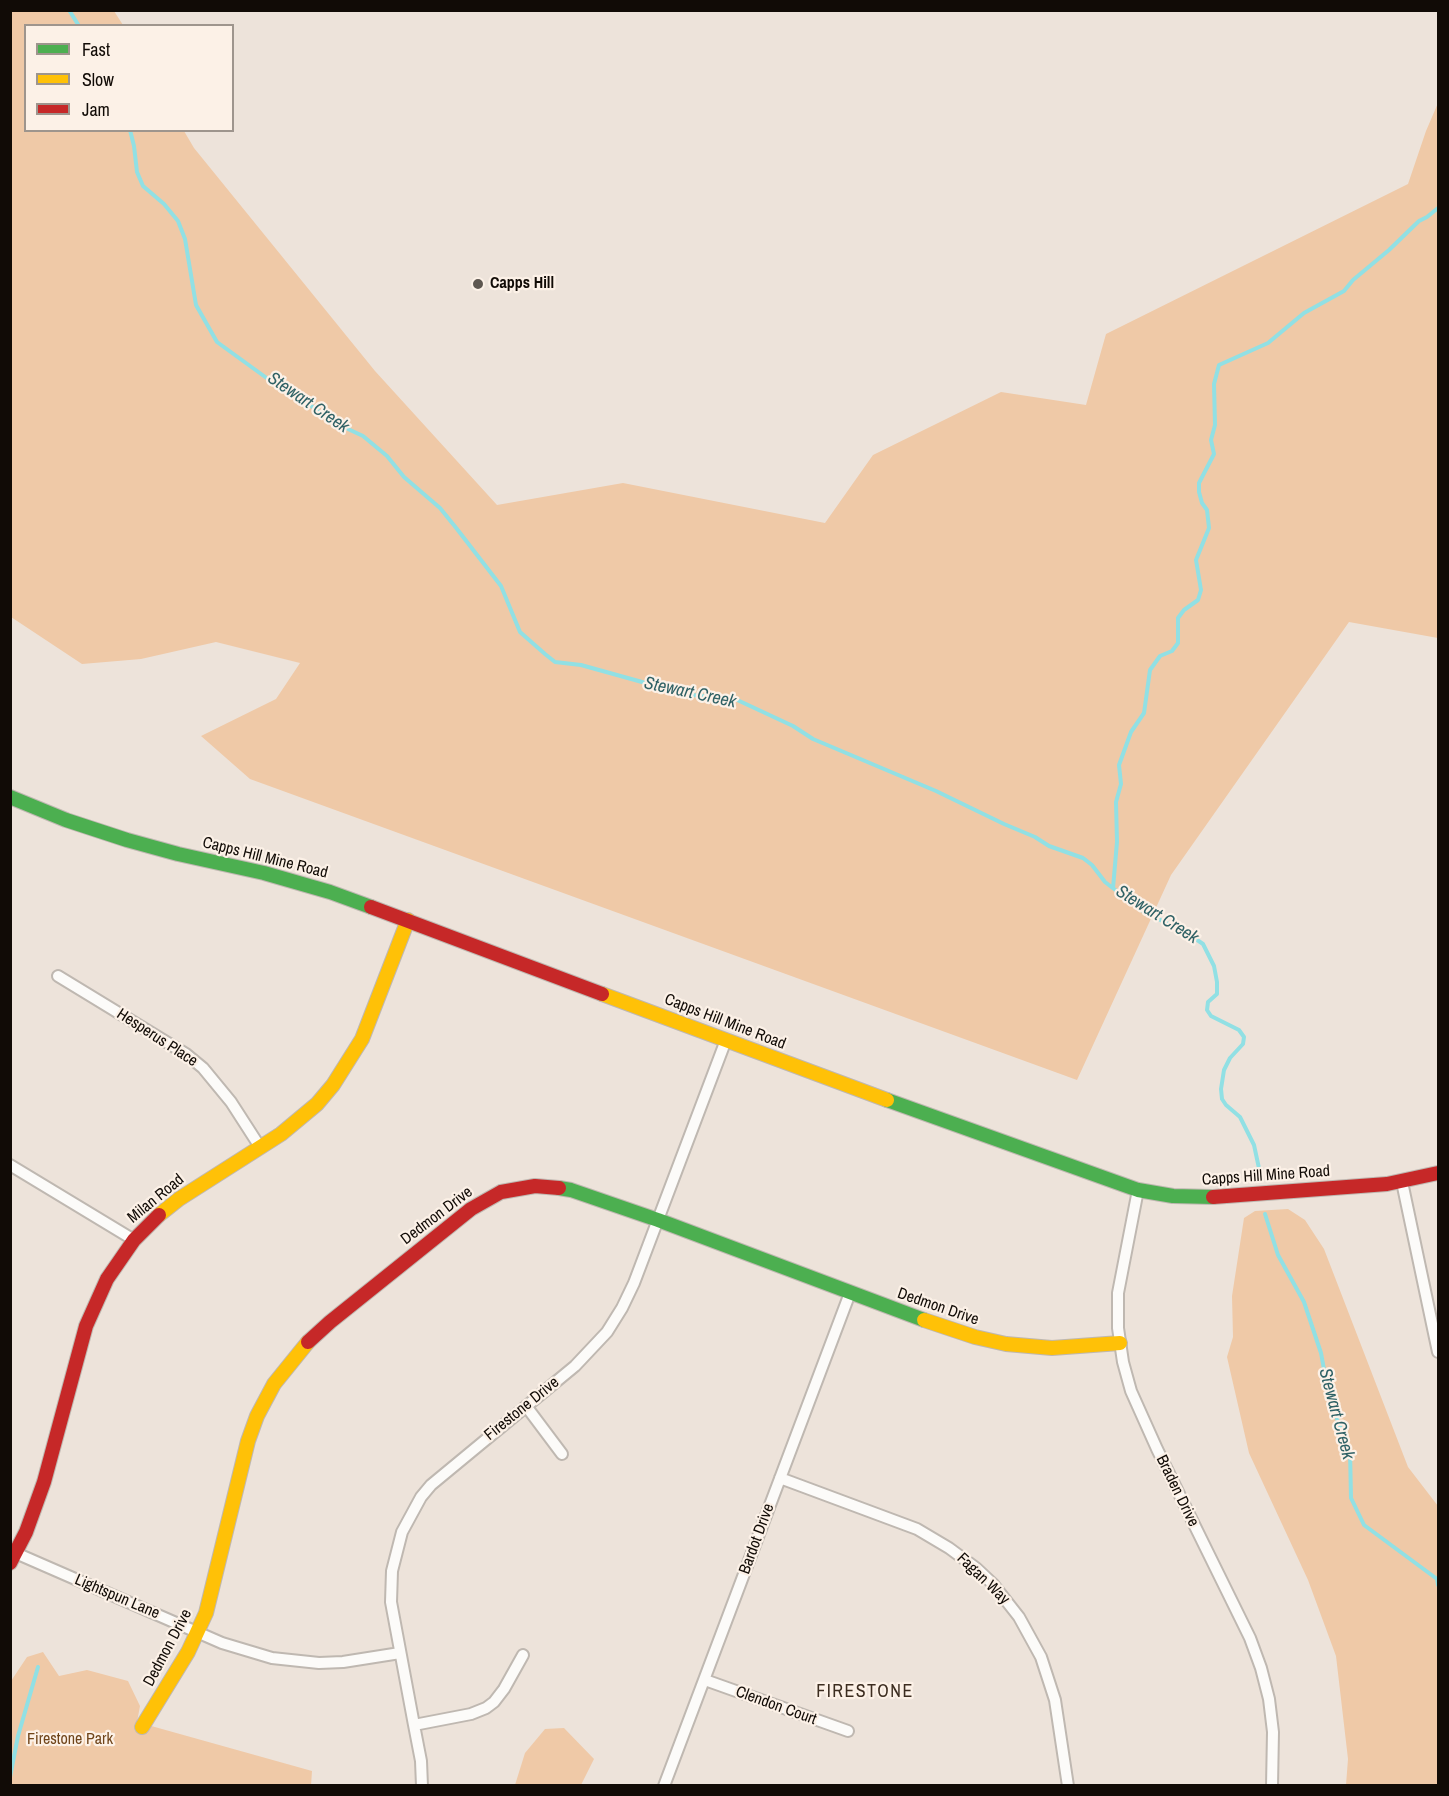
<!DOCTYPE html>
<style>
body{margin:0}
#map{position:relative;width:1449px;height:1796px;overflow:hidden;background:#ede3da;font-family:"Archivo Narrow",sans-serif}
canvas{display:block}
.frame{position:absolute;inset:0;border:12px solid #110b06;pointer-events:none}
.legend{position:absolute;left:24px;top:24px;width:210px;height:108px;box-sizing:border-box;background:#fcf1e7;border:2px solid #9e958d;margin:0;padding:8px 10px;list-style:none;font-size:18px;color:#110b06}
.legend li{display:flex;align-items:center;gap:12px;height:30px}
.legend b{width:30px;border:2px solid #9e958d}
</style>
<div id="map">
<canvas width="1449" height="1796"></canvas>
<div class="frame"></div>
<ul class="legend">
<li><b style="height:8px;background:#4caf50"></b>Fast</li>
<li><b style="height:8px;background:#ffc107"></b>Slow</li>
<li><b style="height:8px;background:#c62828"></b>Jam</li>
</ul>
</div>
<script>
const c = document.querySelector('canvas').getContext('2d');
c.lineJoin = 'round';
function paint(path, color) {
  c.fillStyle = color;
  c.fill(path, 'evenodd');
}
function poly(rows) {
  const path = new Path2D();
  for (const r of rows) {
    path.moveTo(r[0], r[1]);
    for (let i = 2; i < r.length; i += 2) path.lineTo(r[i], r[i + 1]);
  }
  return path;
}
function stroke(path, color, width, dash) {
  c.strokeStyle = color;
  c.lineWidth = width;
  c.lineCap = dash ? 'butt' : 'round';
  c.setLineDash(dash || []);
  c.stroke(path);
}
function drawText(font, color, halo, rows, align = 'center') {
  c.font = font + ' "Archivo Narrow",sans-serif';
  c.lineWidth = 4.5;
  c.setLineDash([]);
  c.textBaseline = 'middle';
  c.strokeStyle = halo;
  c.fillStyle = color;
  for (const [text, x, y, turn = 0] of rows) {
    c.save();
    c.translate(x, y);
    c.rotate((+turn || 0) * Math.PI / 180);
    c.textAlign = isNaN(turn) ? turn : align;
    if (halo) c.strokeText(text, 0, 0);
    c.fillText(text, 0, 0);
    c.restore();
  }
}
paint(poly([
 [10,11,114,11,123,25,26,26,26,130,184,131,194,148,375,371,497,505,623,483,825,523,873,455,1001,392,1086,405,1106,334,1408,184,1426,131,1438,103,1438,638,1349,622,1171,875,1077,1080,250,779,201,736,276,699,300,663,216,642,141,659,82,664,11,617],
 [1288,1209,1305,1220,1324,1249,1408,1467,1438,1506,1438,1785,1346,1785,1348,1759,1336,1656,1308,1580,1249,1453,1227,1357,1233,1337,1232,1296,1244,1218,1255,1211],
 [43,1652,59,1676,87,1670,128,1681,140,1706,137,1722,312,1771,311,1786,11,1786,11,1681,27,1657],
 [564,1728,594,1759,581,1785,515,1785,525,1753,545,1729]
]), '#efc9a7');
stroke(poly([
 [69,10,79,26],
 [130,130,134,146,137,172,143,186,164,204,178,221,185,239,196,305,217,342,268,379,316,409,333,422,363,436,387,456,404,477,440,508,457,529,501,586,520,632,545,654,555,662,581,665,660,687,677,694,733,698,793,726,813,739,936,791,1004,824,1035,837,1049,846,1083,858,1092,865,1105,882,1144,912,1187,933,1203,944,1214,966,1217,982,1217,994,1208,1002,1207,1010,1211,1016,1239,1030,1244,1037,1243,1044,1230,1058,1224,1070,1221,1089,1222,1099,1226,1105,1240,1117,1254,1145,1260,1173],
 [1113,888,1117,842,1116,802,1121,784,1119,765,1131,732,1144,713,1150,670,1160,656,1172,651,1178,643,1178,618,1184,610,1198,600,1201,590,1196,560,1209,528,1207,510,1202,503,1199,492,1199,483,1214,454,1211,440,1215,425,1214,384,1219,365,1268,343,1304,313,1344,291,1353,280,1389,250,1419,221,1427,217,1438,208],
 [1265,1214,1278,1255,1304,1302,1321,1353,1330,1402,1350,1450,1351,1498,1364,1525,1437,1579,1438,1585],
 [10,1777,18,1736,38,1667]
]), '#91e0e4', 4);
const street = poly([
 [58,976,186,1054,203,1068,231,1102,260,1147],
 [10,1165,134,1240],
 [1402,1182,1438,1352],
 [1138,1190,1118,1293,1118,1328,1123,1362,1131,1391,1157,1449,1250,1638,1261,1668,1269,1699,1273,1732,1272,1786],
 [526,1406,562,1454],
 [780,1478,917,1529,949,1548,976,1568,993,1584,1019,1617,1041,1657,1055,1700,1068,1786],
 [11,1551,222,1643,272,1658,319,1663,343,1662,400,1653],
 [705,1680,848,1731],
 [414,1725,471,1714,486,1708,494,1702,504,1689,523,1655],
 [422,1786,421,1761,414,1725,391,1602,392,1571,402,1532,421,1497,431,1485,575,1366,607,1332,622,1308,634,1283,726,1040],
 [664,1786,850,1293]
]);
const fast = poly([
 [10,797,66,820,127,840,178,854,264,873,330,892,371,907],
 [887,1100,1138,1190,1173,1196,1213,1197],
 [559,1188,571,1190,658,1220,924,1320]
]);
const slow = poly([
 [602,994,887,1100],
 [159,1215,179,1199,281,1134,317,1104,333,1085,362,1039,408,920],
 [924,1320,975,1337,1006,1344,1052,1348,1120,1343],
 [142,1727,188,1652,206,1613,248,1441,257,1416,274,1384,308,1342]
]);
const jam = poly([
 [371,907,602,994],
 [1213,1197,1387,1184,1438,1173],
 [308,1342,330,1322,471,1209,501,1192,535,1186,559,1188],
 [10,1563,26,1532,44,1482,86,1326,107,1279,134,1240,159,1215]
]);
stroke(street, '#bfb8b1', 14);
stroke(fast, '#bfb8b1', 16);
stroke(slow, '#bfb8b1', 16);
stroke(jam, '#bfb8b1', 16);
stroke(street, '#fcfbf9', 10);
stroke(fast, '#4caf50', 14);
stroke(slow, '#ffc107', 14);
stroke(jam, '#c62828', 14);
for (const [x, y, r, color] of [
 [478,284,6,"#5e5750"]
]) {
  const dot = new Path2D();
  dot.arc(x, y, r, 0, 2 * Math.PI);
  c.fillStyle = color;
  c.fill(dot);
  stroke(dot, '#fcf1e7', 2);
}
drawText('bold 16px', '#110b06', '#fcf1e7', [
 ["Capps Hill",490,284]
], 'left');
drawText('16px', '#110b06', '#fcf1e7', [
 ["Capps Hill Mine Road",265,858,14],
 ["Capps Hill Mine Road",725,1022,21],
 ["Hesperus Place",157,1038,33],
 ["Capps Hill Mine Road",1266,1176,-4],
 ["Milan Road",156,1199,-39],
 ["Dedmon Drive",437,1216,-37],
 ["Dedmon Drive",938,1307,19],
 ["Firestone Drive",522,1409,-39],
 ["Braden Drive",1177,1491,64],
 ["Bardot Drive",757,1539,-70],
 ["Fagan Way",983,1579,44],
 ["Lightspun Lane",117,1597,23],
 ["Dedmon Drive",168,1648,-62],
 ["Clendon Court",776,1706,20]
]);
drawText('16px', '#70451a', '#fcf1e7', [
 ["Firestone Park",70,1740]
]);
drawText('italic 18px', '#2f6165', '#fcf1e7', [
 ["Stewart Creek",308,403,34],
 ["Stewart Creek",690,693,12],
 ["Stewart Creek",1157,915,32],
 ["Stewart Creek",1336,1414,75]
]);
c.letterSpacing = '1.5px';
drawText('18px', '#3c2d20', '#fcf1e7', [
 ["FIRESTONE",865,1692]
]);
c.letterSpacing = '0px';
</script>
